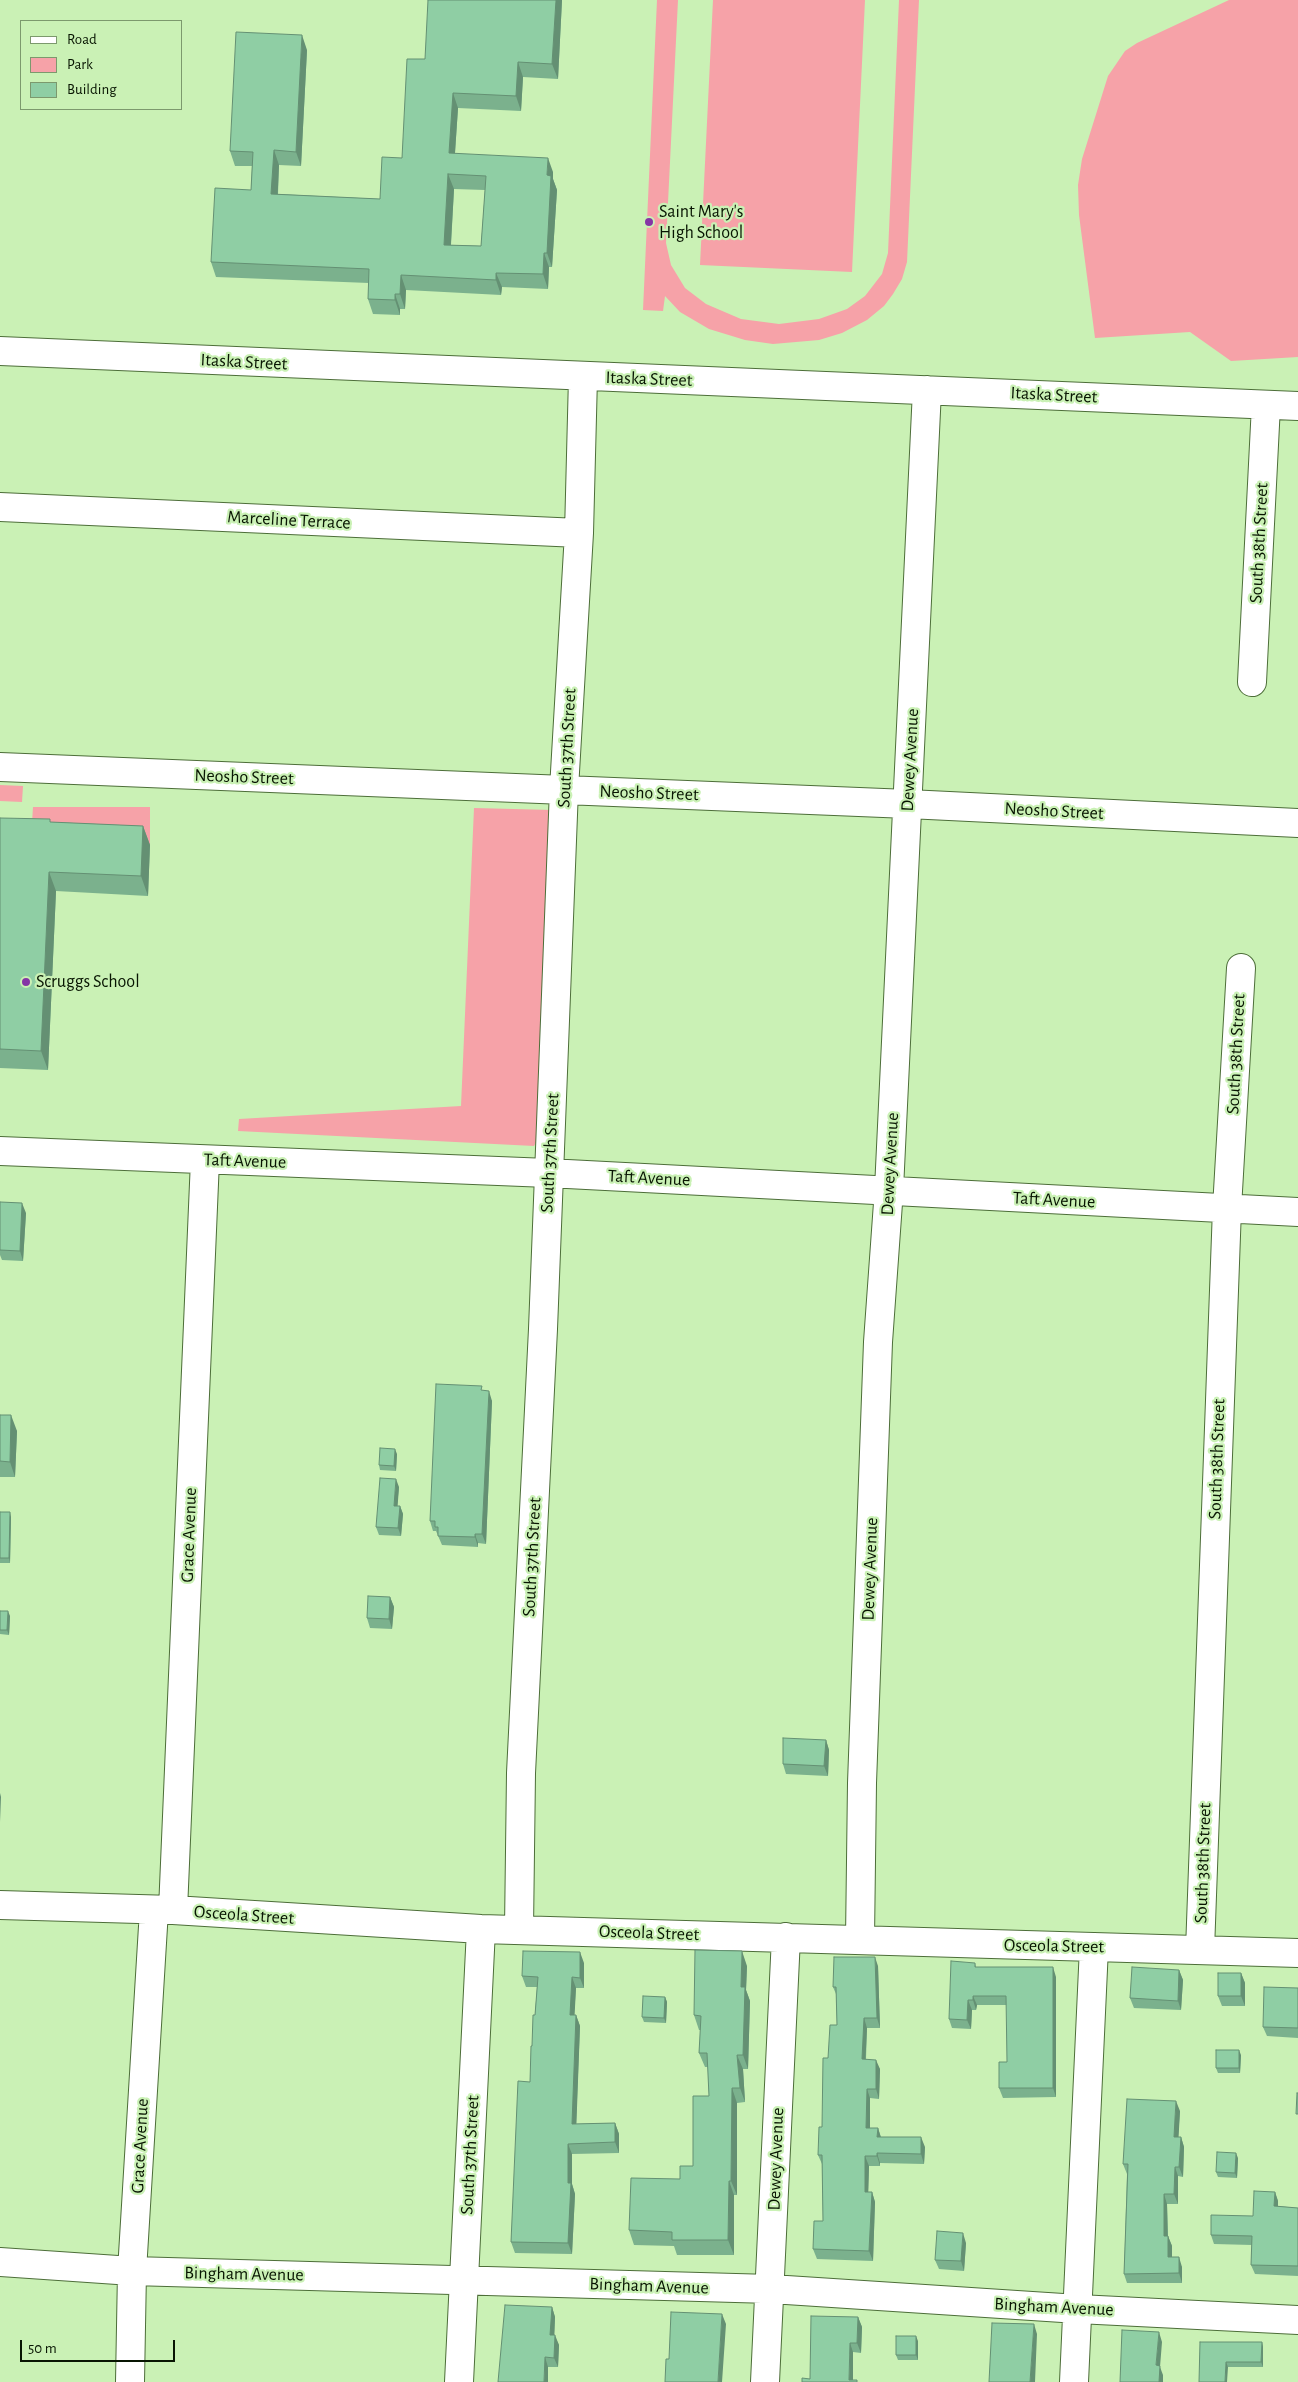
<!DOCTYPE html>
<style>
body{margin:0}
#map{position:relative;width:1298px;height:2382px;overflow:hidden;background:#caf1b5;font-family:"Alegreya Sans",sans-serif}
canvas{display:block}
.legend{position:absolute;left:20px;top:20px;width:162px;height:90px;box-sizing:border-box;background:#caf1b5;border:1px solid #7c996d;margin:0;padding:6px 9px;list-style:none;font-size:15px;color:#081502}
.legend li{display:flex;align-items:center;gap:10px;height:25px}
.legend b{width:25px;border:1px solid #7c996d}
.scale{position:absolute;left:20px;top:2340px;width:155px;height:22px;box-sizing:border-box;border:2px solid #081502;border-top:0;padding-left:6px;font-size:15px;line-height:18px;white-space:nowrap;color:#081502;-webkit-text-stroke:4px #caf1b5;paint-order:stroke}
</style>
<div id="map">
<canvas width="1298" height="2382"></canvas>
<ul class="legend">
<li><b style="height:6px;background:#fff"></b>Road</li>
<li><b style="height:14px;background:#f6a2a8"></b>Park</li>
<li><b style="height:14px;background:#8fcea4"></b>Building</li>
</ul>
<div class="scale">50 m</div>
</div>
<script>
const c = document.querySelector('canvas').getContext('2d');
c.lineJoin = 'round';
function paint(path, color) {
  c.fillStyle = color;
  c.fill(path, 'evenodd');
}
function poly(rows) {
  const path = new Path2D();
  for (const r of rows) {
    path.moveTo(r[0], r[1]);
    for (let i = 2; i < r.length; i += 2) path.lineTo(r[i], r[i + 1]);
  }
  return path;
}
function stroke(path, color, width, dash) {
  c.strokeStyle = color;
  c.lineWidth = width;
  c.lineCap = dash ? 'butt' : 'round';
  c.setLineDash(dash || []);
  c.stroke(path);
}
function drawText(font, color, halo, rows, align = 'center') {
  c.font = font + ' "Alegreya Sans",sans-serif';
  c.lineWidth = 4.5;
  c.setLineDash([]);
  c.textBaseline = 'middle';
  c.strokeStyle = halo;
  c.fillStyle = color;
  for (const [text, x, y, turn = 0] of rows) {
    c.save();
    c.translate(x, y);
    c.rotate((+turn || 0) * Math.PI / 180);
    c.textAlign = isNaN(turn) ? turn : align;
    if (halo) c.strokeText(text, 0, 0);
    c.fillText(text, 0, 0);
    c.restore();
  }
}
paint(poly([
 [657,0,678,0,666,243,671,265,685,288,706,304,741,319,779,324,819,319,847,309,865,296,882,274,888,253,899,0,919,0,907,262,902,279,893,294,884,306,867,320,842,333,819,340,773,344,745,340,709,329,680,312,665,296,663,311,643,310],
 [713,0,865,0,852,272,700,265],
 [1229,0,1298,0,1298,357,1231,361,1190,332,1095,338,1079,215,1078,185,1082,159,1108,76,1125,51,1137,43],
 [0,785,23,786,22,802,0,801],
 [33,807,150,807,150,845,31,838],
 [474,808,553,810,540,1135,534,1146,238,1131,239,1119,461,1106]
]), '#f6a2a8');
const minor = poly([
 [0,351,1298,406],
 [0,507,579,533],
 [1252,682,1266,405],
 [0,767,908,804,1298,823],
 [0,1151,548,1173,1298,1212],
 [0,1905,173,1910,481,1929,1298,1953],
 [173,1910,205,1160],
 [519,1929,521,1773,543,1329,564,789,579,533,583,377],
 [860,1939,862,1783,878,1342,889,1189,927,390],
 [1200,1950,1227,1208,1241,968],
 [0,2262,132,2271,771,2289,1078,2309,1298,2320],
 [130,2382,132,2271,154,1910],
 [459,2382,481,1929],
 [765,2382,786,1937],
 [1074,2382,1094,1947]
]);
stroke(minor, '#4d6e39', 30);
stroke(minor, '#fff', 28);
paint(poly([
 [562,0,558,79,523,77,521,111,458,108,455,153,553,172,553,179,557,190,552,267,549,267,548,289,502,287,501,295,406,290,405,309,400,309,400,315,373,314,368,299,369,283,216,277,211,262,251,190,252,166,235,166,230,151,307,50,301,166,279,165,278,194,380,199,402,158,425,59],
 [454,189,485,190,481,246,451,245],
 [0,818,51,822,143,826,150,845,148,896,56,891,48,1070,0,1068],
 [0,1210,26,1213,23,1261,2,1260,0,1255],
 [483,1391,492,1401,486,1544,478,1543,478,1547,442,1545,436,1531,433,1531,430,1521],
 [0,1415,17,1431,15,1477,0,1477],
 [397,1454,396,1471,380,1470,379,1465],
 [399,1487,397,1506,400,1506,403,1514,401,1536,379,1535,376,1527],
 [0,1512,11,1517,10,1563,0,1563],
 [390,1597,394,1607,392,1629,370,1628,367,1618],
 [0,1611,10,1616,9,1635,0,1634],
 [826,1740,829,1750,828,1776,786,1774,783,1764],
 [584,1963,584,1988,576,1988,574,2015,576,2015,580,2026,576,2124,615,2123,619,2134,619,2153,572,2154,572,2184,575,2194,572,2254,515,2253,511,2242,530,2082,537,1987,526,1987,522,1976],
 [975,1963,976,1967,1056,1977,1056,2097,1003,2098,999,2088,1007,2062,1007,2005,977,2005,976,2010,972,2010,971,2029,952,2028,949,2019],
 [747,1966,746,1990,750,2001,748,2069,743,2069,745,2102,737,2103,737,2195,734,2195,734,2255,677,2255,674,2246,634,2245,629,2230,693,2166,709,2096,708,2067,705,2067,699,2053,701,2030,699,2030,694,2015],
 [878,1966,880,2028,867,2028,866,2059,880,2069,879,2099,870,2098,870,2128,878,2128,881,2137,925,2147,924,2164,880,2163,880,2166,869,2166,868,2192,872,2192,875,2202,873,2261,817,2259,813,2249,823,2221,822,2164,818,2155,822,2127,828,2058,837,2025,836,1994,833,1987],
 [1179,1970,1183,1980,1181,2010,1134,2008,1130,1998],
 [1241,1973,1245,1983,1245,2006,1222,2006,1218,1996],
 [1298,1988,1298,2038,1267,2036,1263,2027],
 [665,1997,667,2002,666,2023,644,2022,642,2017],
 [1241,2055,1240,2073,1218,2073,1216,2068],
 [1180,2111,1178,2137,1181,2137,1184,2147,1183,2177,1178,2176,1178,2204,1167,2204,1168,2236,1172,2246,1172,2257,1182,2267,1182,2283,1127,2283,1124,2274,1127,2174,1123,2164],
 [1238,2158,1237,2178,1218,2177,1216,2172],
 [1275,2192,1278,2201,1278,2206,1298,2208,1298,2276,1255,2274,1251,2265,1252,2245,1214,2244,1211,2235,1253,2216],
 [966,2243,964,2271,939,2269,935,2260],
 [552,2307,555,2317,554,2335,559,2345,558,2367,548,2367,498,2382],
 [858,2317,862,2327,861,2353,853,2352,810,2379],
 [918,2341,918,2360,898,2360,896,2355],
 [1200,2342,1262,2342,1263,2347,1263,2367,1228,2367]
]), '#7bb18d');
paint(poly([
 [556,0,562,0,558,79,552,64],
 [302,35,307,50,301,166,296,152],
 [518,62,523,77,521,111,516,96],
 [453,93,458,108,454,167,449,153],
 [274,150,279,165,277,209,271,194],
 [548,158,553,172,553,179,557,190,552,267,547,253,547,175],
 [448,174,454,189,450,259,444,245],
 [544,253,549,267,548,289,543,274],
 [496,273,502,287,501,295,496,280],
 [401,275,406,290,405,309,400,294],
 [395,294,400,309,400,315,395,300],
 [143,826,150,845,148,896,141,876],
 [49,872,56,891,48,1070,41,1051],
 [22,1203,26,1213,23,1261,20,1251],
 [489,1391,492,1401,486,1544,482,1534],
 [11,1415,17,1431,15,1477,10,1462],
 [395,1449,397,1454,396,1471,394,1466],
 [396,1479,399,1487,397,1514,394,1506],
 [400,1506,403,1514,401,1536,398,1528],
 [10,1512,11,1517,10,1563,9,1558],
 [475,1534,478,1543,478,1547,475,1537],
 [390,1597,394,1607,392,1629,389,1619],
 [8,1611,10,1616,9,1635,7,1630],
 [826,1740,829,1750,828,1776,824,1766],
 [0,1793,1,1797,0,1822],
 [742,1951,747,1966,746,1990,750,2001,748,2069,743,2055,741,1987],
 [580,1952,584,1963,584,1988,580,1978],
 [875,1957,878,1966,880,2028,877,2018],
 [1053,1967,1056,1977,1056,2097,1053,2088],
 [1179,1970,1183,1980,1181,2010,1178,2001],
 [1241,1973,1245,1983,1245,2006,1241,1996],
 [572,1977,576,1988,574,2026,570,2015],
 [973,1996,977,2005,976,2010,973,2000],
 [665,1997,667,2002,666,2023,664,2018],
 [968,2000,972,2010,971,2029,967,2020],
 [576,2015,580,2026,576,2135,572,2124],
 [864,2018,867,2028,865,2069,862,2059],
 [1239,2050,1241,2055,1240,2073,1239,2068],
 [737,2055,743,2069,745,2102,740,2088],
 [876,2060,880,2069,879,2099,876,2089],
 [732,2088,737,2103,737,2195,731,2181],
 [867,2089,870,2098,870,2137,866,2128],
 [1176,2101,1180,2111,1178,2147,1174,2137],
 [615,2123,619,2134,619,2153,615,2142],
 [878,2128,881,2138,877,2137],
 [921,2137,925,2147,924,2164,921,2154],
 [1181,2137,1184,2147,1183,2177,1179,2167],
 [568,2144,572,2154,572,2184,575,2194,572,2254,568,2243],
 [877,2153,880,2163,880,2166,877,2156],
 [1236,2153,1238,2158,1237,2178,1235,2173],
 [865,2156,869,2166,868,2202,865,2192],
 [1175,2167,1178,2176,1178,2204,1174,2194],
 [729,2181,734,2195,734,2255,728,2240],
 [872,2192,875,2202,873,2261,869,2251],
 [1275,2192,1278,2201,1278,2216,1274,2206],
 [1164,2194,1167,2204,1168,2246,1164,2236],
 [963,2233,966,2243,964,2271,961,2261],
 [1168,2236,1172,2246,1172,2267,1168,2257],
 [1179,2257,1182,2267,1182,2283,1179,2273],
 [552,2307,555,2317,554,2345,550,2335],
 [722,2314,726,2324,722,2382,718,2382],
 [858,2317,862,2327,861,2353,857,2343],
 [1034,2324,1037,2334,1035,2382,1030,2382],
 [1159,2332,1162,2342,1160,2367,1163,2375,1163,2382,1159,2382,1156,2365],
 [555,2335,559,2345,558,2367,554,2358],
 [916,2336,918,2341,918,2360,916,2355],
 [1262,2342,1263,2347,1263,2367,1261,2362],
 [850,2343,853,2352,853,2382,849,2380],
 [545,2357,548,2367,548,2382,544,2382],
 [1226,2362,1228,2367,1227,2382,1225,2382]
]), '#649073');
const building = poly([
 [428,0,556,0,552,64,518,62,516,96,453,93,449,153,548,158,547,175,551,176,547,253,544,253,543,274,496,273,496,280,401,275,400,294,395,294,395,300,368,299,369,269,211,262,215,188,251,190,253,152,230,151,236,32,302,35,296,152,274,150,271,194,380,199,382,157,402,158,407,59,425,59,428,0],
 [448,174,486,176,481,246,444,245,448,174],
 [0,818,50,819,50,822,143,826,141,876,49,872,41,1051,0,1049,0,818],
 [0,1202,22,1203,20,1251,0,1250,0,1202],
 [436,1384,482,1386,481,1390,489,1391,482,1534,475,1534,475,1537,438,1536,438,1527,435,1527,435,1521,430,1521,436,1384],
 [0,1415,11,1415,10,1462,0,1461,0,1415],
 [380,1448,395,1449,394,1466,379,1465,380,1448],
 [380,1478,396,1479,394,1506,400,1506,398,1528,376,1527,380,1478],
 [0,1512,10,1512,9,1558,0,1558,0,1512],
 [368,1596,390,1597,389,1619,367,1618,368,1596],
 [0,1611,8,1611,7,1630,0,1630,0,1611],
 [783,1738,826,1740,824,1766,783,1764,783,1738],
 [695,1950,742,1951,741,1987,745,1987,743,2055,737,2055,740,2088,732,2088,731,2181,729,2181,728,2240,672,2240,672,2232,629,2230,631,2178,680,2179,680,2166,693,2166,693,2096,709,2096,707,2053,699,2053,701,2016,694,2015,695,1950],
 [523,1951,580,1952,580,1978,572,1977,570,2015,576,2015,572,2124,615,2123,615,2142,568,2144,568,2183,571,2183,568,2243,511,2242,518,2081,530,2082,531,2046,532,2046,533,2015,535,2015,538,1977,522,1976,523,1951],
 [834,1957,875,1957,877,2018,864,2018,862,2059,876,2060,876,2089,867,2089,866,2128,878,2128,877,2137,921,2137,921,2154,877,2153,877,2156,865,2156,865,2192,872,2192,869,2251,813,2249,814,2221,823,2221,822,2155,818,2155,819,2127,822,2127,823,2058,828,2058,830,2025,837,2025,836,1987,833,1987,834,1957],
 [951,1961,975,1963,975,1967,1053,1967,1053,2088,999,2088,999,2062,1007,2062,1006,1996,973,1996,973,2000,968,2000,967,2020,949,2019,951,1961],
 [1132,1967,1179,1970,1178,2001,1130,1998,1132,1967],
 [1218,1973,1241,1973,1241,1996,1218,1996,1218,1973],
 [1264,1987,1298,1988,1298,2028,1263,2027,1264,1987],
 [643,1996,665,1997,664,2018,642,2017,643,1996],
 [1216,2050,1239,2050,1239,2068,1216,2068,1216,2050],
 [1297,2093,1298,2093,1298,2114,1296,2114,1297,2093],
 [1127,2099,1176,2101,1174,2137,1181,2137,1179,2167,1175,2167,1174,2194,1164,2194,1164,2236,1168,2236,1168,2257,1179,2257,1179,2273,1124,2274,1128,2164,1123,2164,1127,2099],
 [1217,2152,1236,2153,1235,2173,1216,2172,1217,2152],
 [1254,2191,1275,2192,1274,2206,1298,2208,1298,2266,1251,2265,1252,2236,1211,2235,1211,2215,1253,2216,1254,2191],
 [937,2231,963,2233,961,2261,935,2260,937,2231],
 [505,2305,552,2307,550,2335,555,2335,554,2358,545,2357,544,2382,498,2382,505,2305],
 [671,2312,722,2314,718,2382,665,2382,666,2359,669,2359,671,2312],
 [811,2316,858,2317,857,2343,850,2343,849,2380,857,2380,857,2382,802,2382,802,2378,810,2379,811,2316],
 [992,2323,1034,2324,1030,2382,989,2382,992,2323],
 [1122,2330,1159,2332,1156,2365,1160,2366,1159,2382,1120,2382,1122,2330],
 [896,2336,916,2336,916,2355,896,2355,896,2336],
 [1200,2342,1262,2342,1261,2362,1226,2362,1225,2382,1199,2382,1200,2342]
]);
paint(building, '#8fcea4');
stroke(building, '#649073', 1);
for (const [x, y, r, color] of [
 [649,222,5,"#8535a5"],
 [26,982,5,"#8535a5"]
]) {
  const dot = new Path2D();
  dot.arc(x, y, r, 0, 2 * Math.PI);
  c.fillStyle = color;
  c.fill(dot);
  stroke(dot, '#caf1b5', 2);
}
drawText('18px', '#081502', '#caf1b5', [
 ["Saint Mary's",659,212],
 ["High School",659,233],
 ["Scruggs School",36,982]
], 'left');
drawText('18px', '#081502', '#caf1b5', [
 ["Itaska Street",244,362,3],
 ["Itaska Street",649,379,2],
 ["Itaska Street",1054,395,3],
 ["Marceline Terrace",289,520,3],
 ["South 38th Street",1259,543,-87],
 ["South 37th Street",567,748,-87],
 ["Dewey Avenue",910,760,-87],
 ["Neosho Street",244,777,2],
 ["Neosho Street",649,793,2],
 ["Neosho Street",1054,811,3],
 ["South 38th Street",1236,1054,-87],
 ["South 37th Street",550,1153,-87],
 ["Taft Avenue",245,1161,2],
 ["Dewey Avenue",890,1164,-87],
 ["Taft Avenue",649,1178,3],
 ["Taft Avenue",1054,1200,3],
 ["South 38th Street",1217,1459,-88],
 ["Grace Avenue",189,1535,-88],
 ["South 37th Street",532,1557,-87],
 ["Dewey Avenue",870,1569,-88],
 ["South 38th Street",1203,1863,-88],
 ["Osceola Street",244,1915,4],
 ["Osceola Street",649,1933,2],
 ["Osceola Street",1054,1946,1],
 ["Grace Avenue",140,2146,-87],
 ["South 37th Street",470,2155,-87],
 ["Dewey Avenue",776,2159,-88],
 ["Bingham Avenue",244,2274,1],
 ["Bingham Avenue",649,2286,2],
 ["Bingham Avenue",1054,2307,3]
]);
</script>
